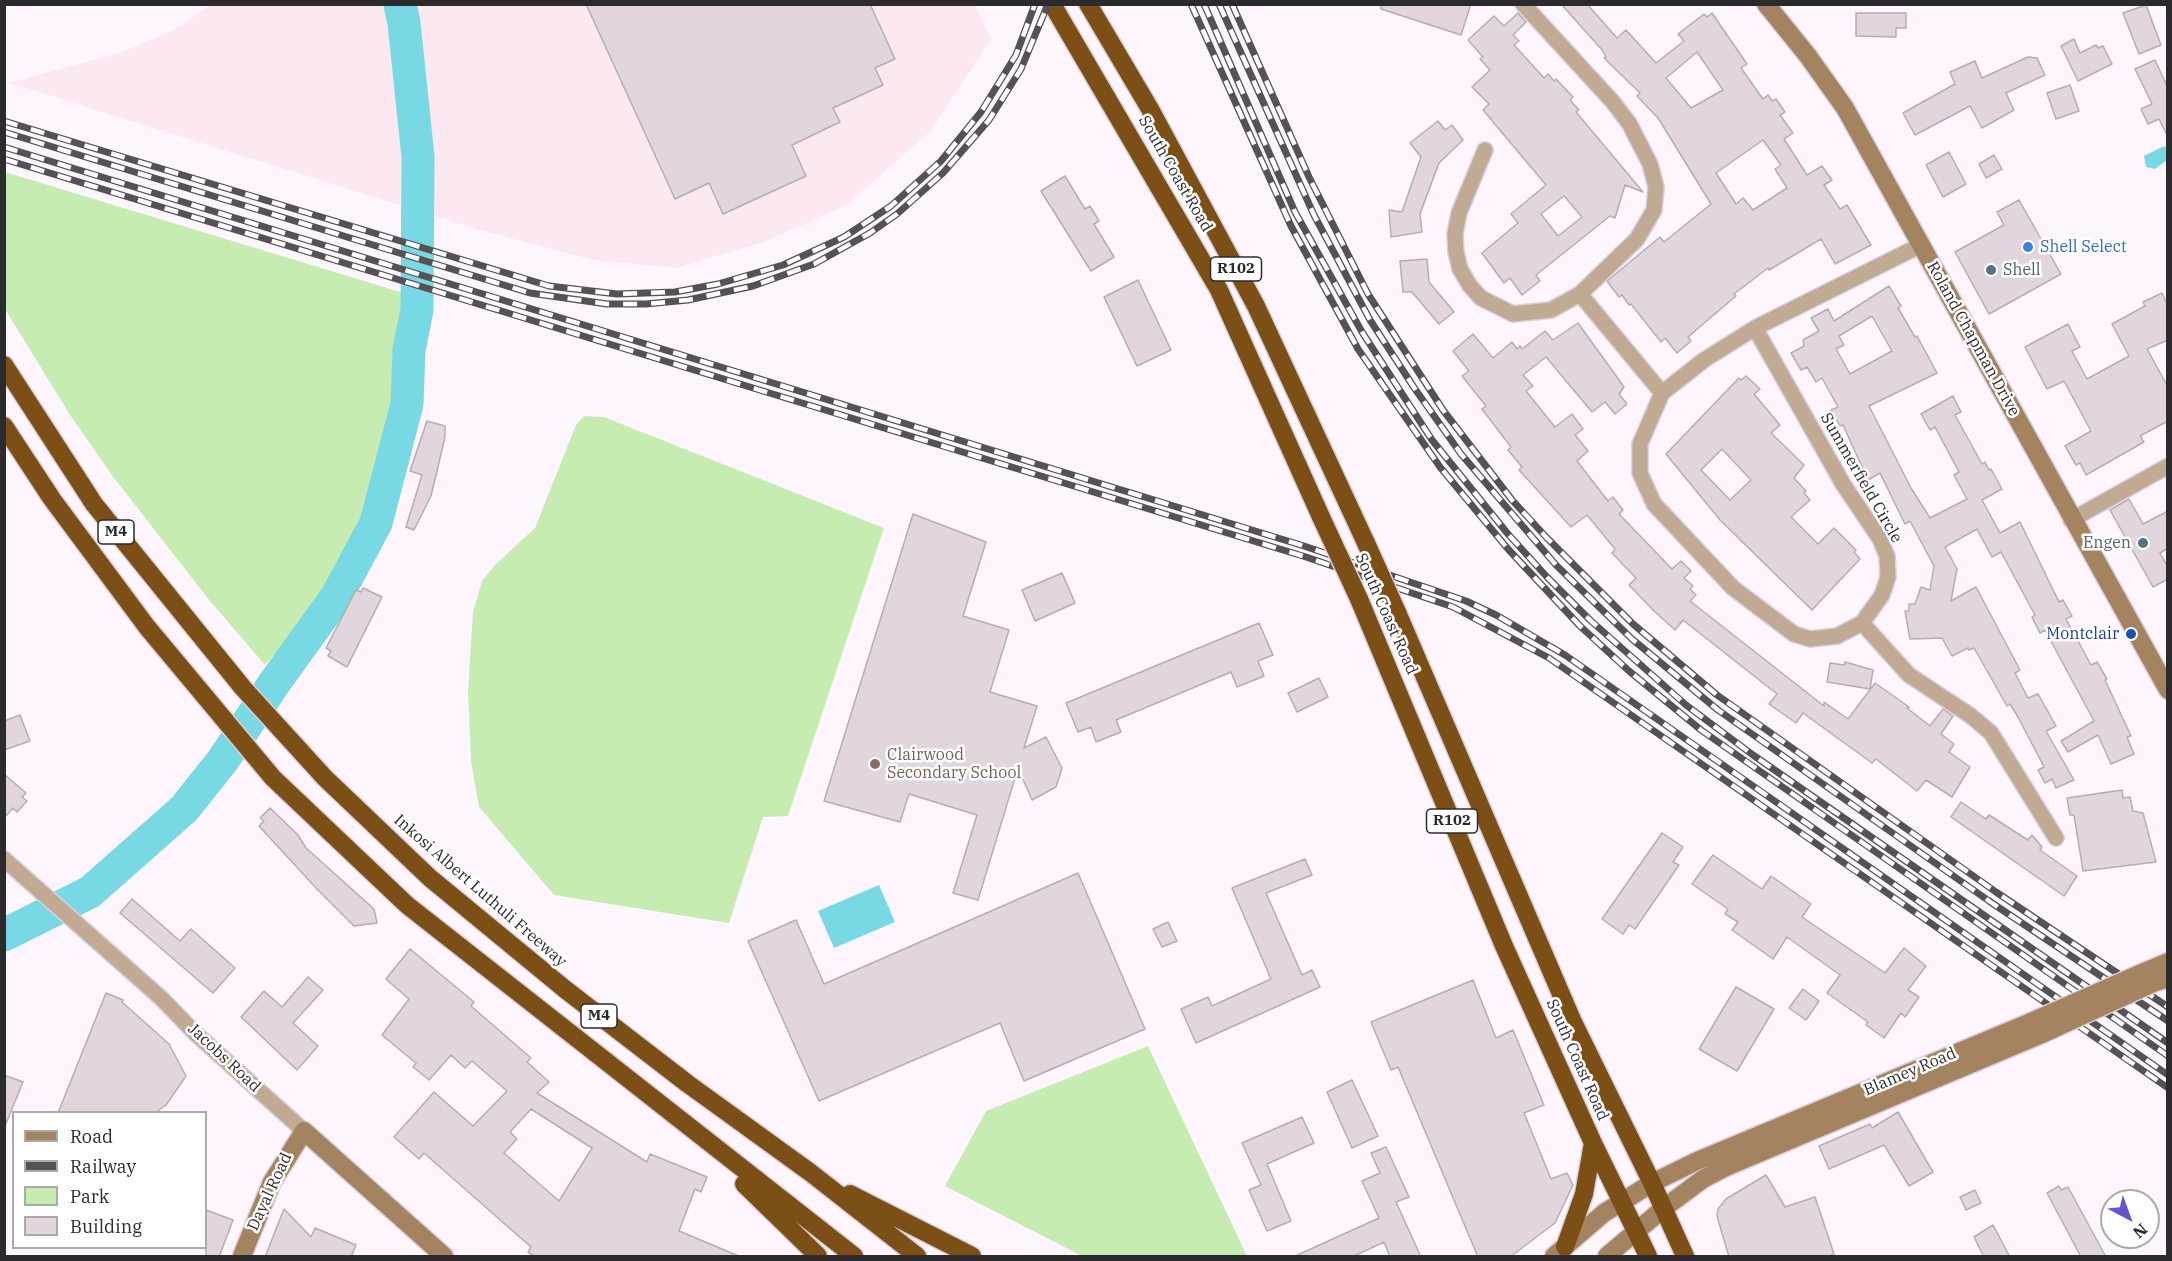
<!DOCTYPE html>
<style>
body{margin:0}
#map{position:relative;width:2172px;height:1261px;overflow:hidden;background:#fff5fe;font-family:"IBM Plex Serif",serif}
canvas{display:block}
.frame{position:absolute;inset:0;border:6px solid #2d2a2d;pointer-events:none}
.legend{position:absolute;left:12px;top:1111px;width:195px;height:138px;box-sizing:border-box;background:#fff;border:2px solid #abaaab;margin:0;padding:8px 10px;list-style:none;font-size:18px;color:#2d2a2d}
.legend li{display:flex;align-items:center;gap:12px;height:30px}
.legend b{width:30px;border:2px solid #abaaab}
.north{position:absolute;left:2100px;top:1189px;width:60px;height:60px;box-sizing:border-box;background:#fff;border:2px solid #abaaab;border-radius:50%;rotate:139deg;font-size:16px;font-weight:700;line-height:24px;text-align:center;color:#2d2a2d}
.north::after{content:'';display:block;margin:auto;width:21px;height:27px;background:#6057cf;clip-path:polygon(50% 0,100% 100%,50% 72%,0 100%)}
</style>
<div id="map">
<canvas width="2172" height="1261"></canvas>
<div class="frame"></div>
<ul class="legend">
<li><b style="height:8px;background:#a48361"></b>Road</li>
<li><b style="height:8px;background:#555155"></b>Railway</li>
<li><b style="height:16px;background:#c7ecb1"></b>Park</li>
<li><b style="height:16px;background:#e1d6de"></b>Building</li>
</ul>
<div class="north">N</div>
</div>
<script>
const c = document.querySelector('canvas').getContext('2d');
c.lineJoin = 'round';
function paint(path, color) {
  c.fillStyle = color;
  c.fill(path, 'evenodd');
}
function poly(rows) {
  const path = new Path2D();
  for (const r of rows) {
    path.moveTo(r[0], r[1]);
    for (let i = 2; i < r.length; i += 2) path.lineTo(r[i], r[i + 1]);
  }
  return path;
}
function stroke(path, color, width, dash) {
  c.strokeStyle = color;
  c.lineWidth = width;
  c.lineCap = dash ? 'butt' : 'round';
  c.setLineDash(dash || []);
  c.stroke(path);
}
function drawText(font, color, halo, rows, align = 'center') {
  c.font = font + ' "IBM Plex Serif",serif';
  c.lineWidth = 5;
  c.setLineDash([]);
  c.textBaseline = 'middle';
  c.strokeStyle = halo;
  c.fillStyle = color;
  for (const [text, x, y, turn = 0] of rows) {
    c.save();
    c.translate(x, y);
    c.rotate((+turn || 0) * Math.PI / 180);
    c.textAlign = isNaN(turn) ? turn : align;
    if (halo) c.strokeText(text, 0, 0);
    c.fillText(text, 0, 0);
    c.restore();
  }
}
paint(poly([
 [212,4,975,4,991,39,931,131,846,205,767,241,676,268,593,260,473,228,10,83,122,52,172,31]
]), '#fce8f0');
paint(poly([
 [5,172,407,294,399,369,374,476,356,533,330,585,300,626,265,665,210,601,114,478,70,415,5,309],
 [584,416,604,417,884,528,788,816,763,817,729,923,554,895,479,807,471,761,468,691,473,612,482,581,496,564,535,528,576,425],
 [1148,1046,1247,1256,1082,1256,945,1186,986,1111]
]), '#c7ecb1');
paint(poly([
 [2164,146,2167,148,2167,160,2155,169,2146,167,2144,156],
 [879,885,895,922,834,948,818,911]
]), '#78d8e4');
stroke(poly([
 [4,935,90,892,184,809,223,760,275,682,337,596,376,523,407,404,409,350,417,310,418,157,404,23,400,4]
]), '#78d8e4', 33);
const building = poly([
 [586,4,870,4,895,59,875,68,883,85,833,108,840,122,792,145,806,176,723,214,709,183,675,199,586,4],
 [1381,4,1471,4,1461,35,1381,9,1381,4],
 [1561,4,1587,4,1617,38,1626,30,1656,63,1684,41,1678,34,1704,14,1707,17,1712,13,1747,64,1741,68,1763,99,1768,95,1772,101,1776,99,1785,112,1780,115,1793,133,1784,139,1807,175,1822,166,1832,180,1824,185,1840,209,1847,205,1871,245,1835,264,1821,239,1769,270,1768,268,1734,294,1736,296,1688,337,1691,341,1677,353,1665,338,1661,342,1631,304,1629,305,1622,295,1619,297,1607,281,1660,237,1664,242,1711,204,1658,118,1637,96,1640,93,1604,58,1606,57,1603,51,1561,4],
 [1697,52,1723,90,1691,108,1666,78,1697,52],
 [1763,140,1781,165,1775,169,1787,188,1753,210,1743,198,1736,204,1716,173,1763,140],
 [2146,5,2161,45,2139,54,2123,13,2146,5],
 [1518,13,1526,22,1513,35,1519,41,1514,45,1544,78,1548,74,1554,81,1556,79,1573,97,1570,100,1579,110,1576,112,1643,192,1625,185,1615,218,1610,216,1536,275,1540,281,1522,295,1510,278,1504,283,1482,253,1518,223,1511,214,1546,185,1483,110,1489,104,1472,87,1490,70,1480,59,1483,57,1468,40,1494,16,1504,26,1518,13],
 [1564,196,1582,217,1558,236,1541,214,1564,196],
 [1856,13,1906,13,1906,28,1896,28,1896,37,1856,36,1856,13],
 [2074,39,2080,53,2096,45,2098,48,2103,46,2112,64,2078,81,2061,46,2074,39],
 [2028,57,2037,58,2045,75,2006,93,2014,110,1982,128,1970,106,1915,135,1903,113,1955,84,1950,72,1975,61,1982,78,2028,57],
 [2155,60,2168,88,2168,137,2159,119,2148,124,2141,109,2152,104,2135,69,2155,60],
 [2070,85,2079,111,2056,119,2047,93,2070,85],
 [1438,121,1445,130,1452,125,1463,140,1439,163,1420,214,1422,232,1391,237,1389,210,1402,212,1421,157,1410,143,1438,121],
 [1949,152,1966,184,1943,197,1926,165,1949,152],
 [1994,155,2002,169,1986,178,1979,164,1994,155],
 [1065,176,1085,209,1090,206,1099,221,1094,224,1114,257,1091,271,1041,191,1065,176],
 [2019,200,2061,274,1989,314,1955,252,2004,225,1997,212,2019,200],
 [1427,259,1429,282,1454,312,1439,324,1412,292,1403,292,1400,261,1427,259],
 [1138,280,1171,350,1137,366,1104,297,1138,280],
 [1889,286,1901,306,1898,308,1915,337,1917,336,1937,373,1869,406,1911,488,1930,518,1967,499,1954,475,1959,472,1935,427,1930,430,1921,414,1953,396,1961,412,1955,415,1982,464,1985,462,1989,470,1991,469,2002,489,1982,500,2000,533,2020,522,2059,602,2063,600,2072,616,2066,619,2091,665,2097,662,2107,679,2105,680,2131,736,2127,737,2134,754,2111,764,2098,735,2068,752,2061,741,2094,721,2045,630,2040,633,2032,617,2035,615,2001,552,1992,557,1977,529,1945,547,1957,569,1951,601,1976,587,2020,670,2015,673,2028,698,2038,694,2056,726,2046,731,2074,780,2056,788,2052,779,2045,783,2038,770,2044,767,2018,717,2010,704,2007,706,1974,648,1969,650,1968,648,1952,656,1942,638,1910,639,1905,611,1909,611,1909,604,1915,604,1921,587,1930,590,1934,566,1910,521,1905,524,1880,473,1868,480,1843,425,1840,426,1831,410,1838,407,1822,378,1816,382,1807,367,1801,370,1791,353,1804,346,1803,340,1819,331,1811,318,1828,309,1834,321,1889,286],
 [1872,316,1892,351,1850,374,1836,349,1844,345,1839,336,1872,316],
 [2162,293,2168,306,2168,340,2147,349,2168,387,2168,421,2140,436,2144,442,2086,475,2080,463,2076,465,2065,446,2091,431,2064,381,2047,389,2025,347,2068,324,2080,347,2072,351,2087,379,2129,356,2112,324,2145,306,2143,302,2162,293],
 [1578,323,1624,387,1619,394,1627,404,1615,414,1605,402,1592,412,1546,357,1523,375,1533,386,1526,391,1555,427,1572,414,1583,429,1575,435,1588,451,1577,461,1608,501,1613,497,1623,510,1619,514,1672,569,1681,561,1691,571,1684,578,1693,586,1690,589,1696,595,1690,601,1824,706,1824,702,1848,719,1875,683,1909,707,1907,708,1930,726,1943,709,1953,716,1941,734,1954,744,1949,752,1970,767,1952,797,1926,780,1917,791,1876,759,1872,763,1803,713,1796,723,1769,704,1777,694,1683,620,1675,630,1653,610,1629,585,1636,578,1612,553,1615,549,1587,515,1571,527,1519,470,1522,467,1508,450,1511,447,1482,409,1486,406,1462,376,1469,371,1453,351,1473,334,1493,358,1512,342,1517,349,1520,346,1522,349,1545,331,1553,340,1578,323],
 [1746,376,1760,389,1754,394,1780,425,1771,433,1804,465,1794,478,1806,491,1804,493,1810,500,1791,517,1818,544,1834,528,1856,550,1854,552,1860,559,1812,610,1720,520,1666,454,1739,378,1741,380,1746,376],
 [1722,449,1751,480,1730,500,1701,470,1722,449],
 [427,421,445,426,445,437,431,496,414,530,406,527,422,475,410,471,427,421],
 [2129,499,2143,524,2168,511,2168,548,2160,553,2168,567,2168,579,2153,587,2110,510,2129,499],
 [913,514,986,542,963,616,1009,630,990,692,1037,706,1024,748,1046,737,1062,768,1056,787,1032,800,1018,768,978,900,953,893,977,815,909,794,900,822,824,801,913,514],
 [1062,573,1075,603,1035,621,1022,590,1062,573],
 [363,588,382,597,347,667,328,656,331,651,326,648,356,590,361,592,363,588],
 [1259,623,1273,655,1258,661,1264,676,1237,687,1231,672,1116,720,1121,732,1096,742,1091,727,1078,732,1066,703,1259,623],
 [1845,662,1873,670,1870,689,1827,682,1830,663,1844,665,1845,662],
 [1319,678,1328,697,1297,712,1288,693,1319,678],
 [20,715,30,741,4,750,4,721,20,715],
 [4,774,26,793,22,797,27,801,17,812,13,808,4,818,4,774],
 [2122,790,2123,798,2130,797,2133,811,2143,813,2156,862,2083,871,2074,815,2070,815,2067,798,2122,790],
 [1961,802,1986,819,1989,815,2028,840,2032,835,2042,847,2040,850,2077,876,2064,896,1951,817,1961,802],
 [270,808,298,835,306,848,374,909,377,923,354,926,317,889,259,826,264,821,260,818,270,808],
 [1662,833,1683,847,1673,862,1679,865,1635,929,1629,925,1623,934,1602,919,1662,833],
 [1713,855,1762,889,1771,876,1811,904,1802,917,1885,973,1904,948,1926,966,1908,990,1919,997,1905,1017,1901,1013,1884,1038,1866,1025,1868,1022,1827,993,1840,975,1787,937,1773,959,1732,930,1738,922,1725,914,1728,909,1692,884,1713,855],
 [1305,859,1312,875,1266,893,1302,975,1312,970,1320,987,1196,1043,1181,1009,1208,997,1212,1006,1271,979,1232,888,1305,859],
 [1078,873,1145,1029,1024,1081,1000,1023,819,1101,748,941,796,920,824,984,1078,873],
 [132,899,180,941,191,929,235,968,213,993,120,913,132,899],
 [1168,922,1177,941,1162,947,1153,929,1168,922],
 [410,949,474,1002,471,1006,531,1058,527,1062,549,1082,537,1093,647,1162,650,1154,707,1177,701,1192,695,1189,679,1231,741,1257,536,1257,528,1252,531,1247,424,1153,419,1159,394,1137,434,1092,473,1126,507,1091,472,1061,465,1068,451,1055,429,1080,413,1067,416,1063,382,1035,409,999,386,979,410,949],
 [531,1109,592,1148,559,1201,504,1153,517,1139,510,1132,531,1109],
 [308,977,323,990,293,1023,318,1046,297,1070,241,1017,264,991,282,1007,308,977],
 [1473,980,1496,1038,1513,1030,1544,1105,1524,1113,1551,1179,1567,1173,1573,1185,1555,1223,1510,1257,1478,1257,1398,1067,1391,1070,1371,1022,1473,980],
 [1736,987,1774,1009,1737,1071,1699,1049,1736,987],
 [1803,989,1819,1001,1806,1020,1789,1008,1803,989],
 [106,993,123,1000,122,1002,169,1044,186,1076,166,1105,155,1113,58,1113,106,993],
 [4,1075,23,1082,5,1126,4,1126,4,1075],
 [1352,1080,1378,1136,1352,1148,1327,1092,1352,1080],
 [1898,1112,1933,1172,1909,1186,1884,1145,1829,1169,1819,1146,1870,1124,1872,1128,1898,1112],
 [1302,1117,1314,1143,1267,1164,1291,1221,1267,1231,1249,1190,1261,1185,1242,1143,1302,1117],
 [1386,1147,1409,1197,1396,1202,1421,1257,1390,1257,1384,1242,1352,1257,1293,1257,1379,1218,1362,1181,1380,1173,1371,1153,1386,1147],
 [1766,1175,1785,1207,1815,1197,1834,1254,1826,1257,1729,1257,1717,1216,1718,1209,1726,1199,1766,1175],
 [2059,1186,2061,1190,2068,1187,2106,1257,2081,1257,2047,1193,2059,1186],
 [1975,1190,1981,1203,1966,1210,1960,1197,1975,1190],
 [284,1209,311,1237,315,1228,356,1245,351,1257,265,1257,284,1209],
 [206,1210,233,1220,219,1257,206,1257,206,1210],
 [1993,1225,2010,1257,1984,1257,1974,1237,1993,1225]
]);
paint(building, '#e1d6de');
stroke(building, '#b6acb3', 1.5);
const street = poly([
 [1485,150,1459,213,1455,234,1456,252,1460,269,1470,286,1481,298,1513,314,1551,310,1580,294,1637,239,1654,210,1656,187,1650,164,1629,123,1612,101,1523,4],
 [1580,294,1662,393],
 [1755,328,1843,484,1880,539,1887,556,1888,577,1882,595,1862,623,1837,636,1810,639,1794,634,1733,588,1654,504,1640,473,1640,444,1662,393,1704,360,1755,328,1921,245],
 [2071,520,2168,466],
 [1862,623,1909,675,1971,716,1991,733,2056,838],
 [4,859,161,998,195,1033,304,1131]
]);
const secondary = poly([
 [1766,4,1808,56,1845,108,2168,690],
 [2144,972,2168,962],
 [2153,983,2168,978],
 [242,1256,272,1182,304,1131,444,1256],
 [1554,1256,1604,1213,1652,1183,1697,1161,2031,1022],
 [1607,1256,1664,1208,1703,1179,1726,1167,2042,1034]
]);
const highway = poly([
 [1052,4,1219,290,1321,517],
 [1088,4,1150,109,1256,306,1366,543],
 [4,365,94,504,243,688,325,778,430,878,566,990,688,1084,811,1173,917,1256],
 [4,426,52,499,147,627,273,778,407,905,854,1256],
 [1359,599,1504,946,1593,1143,1648,1256],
 [1397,612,1573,1022,1652,1183,1685,1256],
 [744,1184,818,1256],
 [850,1194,972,1256],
 [1565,1247,1584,1194,1593,1143]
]);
stroke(street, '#d9d0d8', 18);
stroke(secondary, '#d9d0d8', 21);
stroke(highway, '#d9d0d8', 21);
stroke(street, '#c0aa93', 15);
stroke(secondary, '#a48361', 18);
stroke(highway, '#7c4f16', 18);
const rail = poly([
 [1191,4,1291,226,1358,349,1440,467,1508,549,1580,626,1629,671,1701,730,2168,1056],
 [1204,4,1295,212,1362,332,1432,440,1508,534,1547,577,1590,620,1686,705,1753,755,2168,1043],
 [1219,4,1314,215,1370,320,1415,389,1461,454,1556,565,1632,639,1718,710,1989,901,2168,1021],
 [1232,4,1309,177,1368,294,1443,410,1512,500,1547,538,1633,624,1717,695,1996,892,2168,1007],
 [4,121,549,286,617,294,675,292,718,284,783,265,844,237,891,206,941,161,981,112,1016,55,1035,4],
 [4,132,530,293,607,304,646,304,688,300,753,286,814,264,870,233,897,214,943,173,989,120,1021,69,1048,4],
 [4,147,1304,546,1466,601,1496,615,1565,655,2168,1075],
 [4,159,1306,557,1453,607,1549,658,2168,1088]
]);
stroke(rail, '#555155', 7);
stroke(rail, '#fff', 4.5, [14]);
const secondaryBridge = poly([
 [2031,1022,2144,972],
 [2042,1034,2153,983]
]);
const highwayBridge = poly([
 [1321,517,1359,599],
 [1366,543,1397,612]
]);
stroke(secondaryBridge, '#d9d0d8', 21, []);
stroke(highwayBridge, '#d9d0d8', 21, []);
stroke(secondaryBridge, '#a48361', 18);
stroke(highwayBridge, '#7c4f16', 18);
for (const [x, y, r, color] of [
 [2028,247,6,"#3f7fe0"],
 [1991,270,6,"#5c6f8a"],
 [2143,543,6,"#5c6f8a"],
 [2131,634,6,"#1a4fb4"],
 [875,764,6,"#8d6e63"]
]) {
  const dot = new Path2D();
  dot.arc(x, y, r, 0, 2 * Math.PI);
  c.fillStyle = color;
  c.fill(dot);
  stroke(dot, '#fff', 2);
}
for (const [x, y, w] of [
 [1236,269,51],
 [116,532,36],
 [1452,821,51],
 [599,1016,36]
]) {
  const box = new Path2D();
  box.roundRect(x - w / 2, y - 12, w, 24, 4.5);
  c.fillStyle = '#fff';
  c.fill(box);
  stroke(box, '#2d2a2d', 1.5);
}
drawText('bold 15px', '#2d2a2d', null, [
 ["R102",1236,269],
 ["M4",116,532],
 ["R102",1452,821],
 ["M4",599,1016]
]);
drawText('16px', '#2d2a2d', '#fff', [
 ["South Coast Road",1175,174,60],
 ["Roland Chapman Drive",1973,339,61],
 ["Summerfield Circle",1861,478,60],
 ["South Coast Road",1386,614,66],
 ["Inkosi Albert Luthuli Freeway",480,891,41],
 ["Jacobs Road",224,1058,43],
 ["South Coast Road",1577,1060,66],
 ["Blamey Road",1910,1072,-23],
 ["Dayal Road",270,1192,-65]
]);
drawText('16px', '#366cbe', '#fff', [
 ["Shell Select",2040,247]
], 'left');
drawText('16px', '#4e5e75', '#fff', [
 ["Shell",2003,270],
 ["Engen",2131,543,"right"]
], 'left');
drawText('16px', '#164399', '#fff', [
 ["Montclair",2119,634]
], 'right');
drawText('16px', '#785e54', '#fff', [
 ["Clairwood",887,755],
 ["Secondary School",887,773]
], 'left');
</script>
